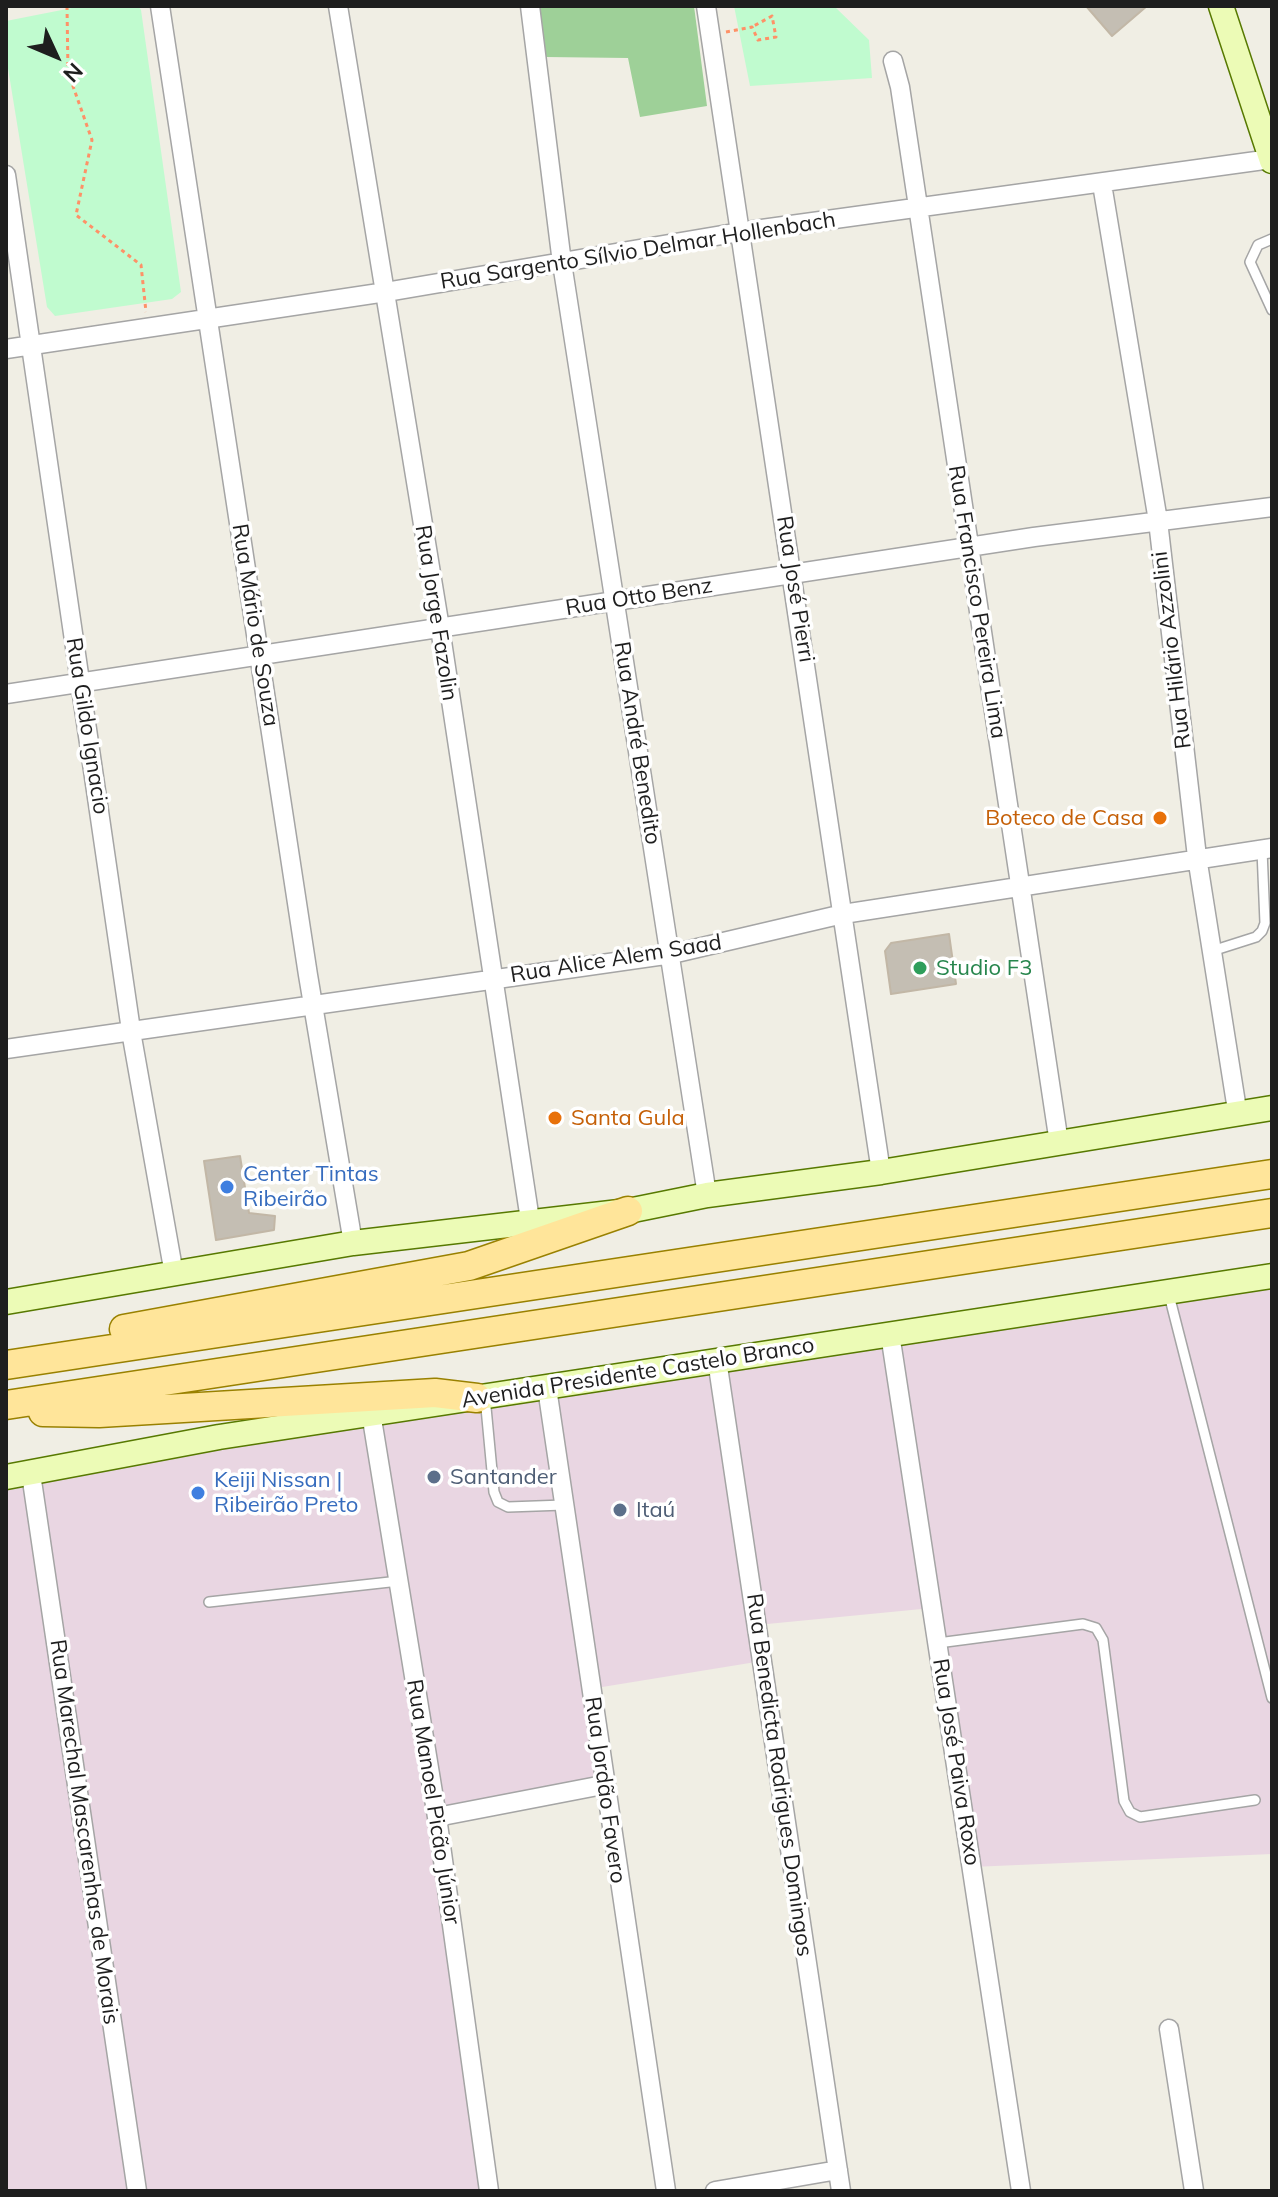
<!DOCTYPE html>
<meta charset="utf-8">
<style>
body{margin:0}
#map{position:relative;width:1278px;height:2197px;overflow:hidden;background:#f0eee4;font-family:Mulish,sans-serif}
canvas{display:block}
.frame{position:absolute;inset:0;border:8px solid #1e1e1e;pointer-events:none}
.north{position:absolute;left:16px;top:16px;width:80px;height:80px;-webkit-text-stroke:6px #fff;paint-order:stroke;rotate:134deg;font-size:22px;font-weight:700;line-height:32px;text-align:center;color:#1e1e1e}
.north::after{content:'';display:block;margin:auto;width:28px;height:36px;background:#1e1e1e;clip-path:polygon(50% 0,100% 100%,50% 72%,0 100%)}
</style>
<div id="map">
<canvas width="1278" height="2197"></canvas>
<div class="frame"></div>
<div class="north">N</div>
</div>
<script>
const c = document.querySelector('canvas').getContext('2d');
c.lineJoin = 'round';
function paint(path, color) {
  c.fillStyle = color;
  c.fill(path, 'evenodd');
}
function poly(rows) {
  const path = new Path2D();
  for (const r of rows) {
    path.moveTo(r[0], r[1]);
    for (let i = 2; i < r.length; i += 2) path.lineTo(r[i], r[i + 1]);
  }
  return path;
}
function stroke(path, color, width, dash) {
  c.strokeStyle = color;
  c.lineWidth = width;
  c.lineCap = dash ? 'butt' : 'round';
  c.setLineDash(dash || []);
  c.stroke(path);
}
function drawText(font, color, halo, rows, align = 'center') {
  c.font = font + ' Mulish,sans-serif';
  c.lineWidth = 7;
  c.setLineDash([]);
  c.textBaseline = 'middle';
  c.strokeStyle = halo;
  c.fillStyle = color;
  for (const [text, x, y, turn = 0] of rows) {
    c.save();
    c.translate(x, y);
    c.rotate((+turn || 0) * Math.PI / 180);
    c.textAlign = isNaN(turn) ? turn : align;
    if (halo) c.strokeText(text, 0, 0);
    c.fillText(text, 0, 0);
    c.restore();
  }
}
paint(poly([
 [1272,1276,1272,1854,972,1867,932,1608,757,1625,762,1661,590,1689,603,1785,437,1817,489,2191,6,2191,6,1477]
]), '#e9d6e2');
paint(poly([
 [539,6,694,6,707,106,640,117,628,58,546,57]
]), '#9ed098');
paint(poly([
 [82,6,138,6,141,10,181,292,172,299,55,316,47,307,6,56,6,21],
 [734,6,834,6,869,40,872,78,750,86]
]), '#c0fbcf');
const building = poly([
 [1086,6,1147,6,1112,36,1086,6],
 [949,934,956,984,891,994,885,951,891,943,949,934],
 [240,1156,249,1213,275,1216,274,1230,216,1240,204,1161,240,1156]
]);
paint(building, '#c4beb3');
stroke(building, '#c2b7a6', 2);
const service = poly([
 [1272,239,1258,245,1250,262,1272,310],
 [1212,951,1256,937,1262,931,1265,923,1262,850],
 [1169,1295,1272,1698],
 [485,1397,494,1492,498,1502,508,1507,564,1505],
 [209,1602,399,1581],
 [938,1643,1083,1624,1096,1628,1103,1640,1124,1801,1130,1812,1140,1817,1255,1800]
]);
const minor = poly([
 [160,6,308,975,353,1243],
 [338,6,440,628,530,1220],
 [530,6,562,263,707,1195],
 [706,6,881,1172],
 [893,61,900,87,1059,1143],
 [6,175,132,1037,174,1274],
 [1102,184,1158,521,1197,857,1238,1116],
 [6,349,386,292,740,232,1271,159],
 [6,694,1034,537,1272,507],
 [6,1049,672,954,843,914,1272,848],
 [890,1334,1021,2191],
 [717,1360,841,2191],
 [547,1388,666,2191],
 [371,1413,437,1817,489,2191],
 [31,1474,137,2191],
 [437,1817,603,1785],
 [1169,2029,1194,2191],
 [715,2191,838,2170]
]);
const secondary = poly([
 [1221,6,1272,161],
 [6,1302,353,1243,628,1211,707,1195,881,1172,1272,1108],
 [6,1477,219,1437,1272,1276]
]);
const primary = poly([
 [124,1329,469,1266,628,1211],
 [6,1365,1272,1174],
 [6,1405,1272,1213],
 [43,1412,99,1413,435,1393,477,1398]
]);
stroke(service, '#a5a5a5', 12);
stroke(minor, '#a5a5a5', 21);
stroke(secondary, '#577901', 27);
stroke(primary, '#998100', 31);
stroke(poly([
 [67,6,68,72,92,140,76,215,141,265,146,312],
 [726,32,752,27,758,40,776,37,772,16,752,27]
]), '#fe9167', 3, [4, 4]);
stroke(service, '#fff', 9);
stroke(minor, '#fff', 18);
stroke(secondary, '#ecfbb6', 24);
stroke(primary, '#ffe59a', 28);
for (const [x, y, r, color] of [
 [1160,818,8,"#e8710a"],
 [920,968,8,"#2e9e5b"],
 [555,1118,8,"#e8710a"],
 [227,1187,8,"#3f7fe0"],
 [434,1477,8,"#5c6f8a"],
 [198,1493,8,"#3f7fe0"],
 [620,1510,8,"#5c6f8a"]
]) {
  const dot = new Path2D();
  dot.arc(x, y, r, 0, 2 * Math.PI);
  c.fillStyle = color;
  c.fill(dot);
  stroke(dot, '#fff', 3);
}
drawText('22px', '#1e1e1e', '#fff', [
 ["Rua Sargento Sílvio Delmar Hollenbach",638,251,-9],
 ["Rua José Pierri",795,589,81],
 ["Rua Otto Benz",639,597,-9],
 ["Rua Francisco Pereira Lima",977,602,81],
 ["Rua Jorge Fazolin",436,613,81],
 ["Rua Mário de Souza",255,625,81],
 ["Rua Hilário Azzolini",1172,650,-97],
 ["Rua Gildo Ignacio",87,726,81],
 ["Rua André Benedito",637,743,81],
 ["Rua Alice Alem Saad",616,959,-9],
 ["Avenida Presidente Castelo Branco",638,1373,-9],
 ["Rua José Paiva Roxo",956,1762,81],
 ["Rua Benedicta Rodrigues Domingos",779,1775,82],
 ["Rua Jordão Favero",605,1790,82],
 ["Rua Manoel Picão Júnior",433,1802,81],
 ["Rua Marechal Mascarenhas de Morais",84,1832,82]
]);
drawText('22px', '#c56008', '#fff', [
 ["Boteco de Casa",1144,818],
 ["Santa Gula",571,1118,"left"]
], 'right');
drawText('22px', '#27864d', '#fff', [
 ["Studio F3",936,968]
], 'left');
drawText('22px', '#366cbe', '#fff', [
 ["Center Tintas",243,1174],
 ["Ribeirão",243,1199],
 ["Keiji Nissan |",214,1480],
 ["Ribeirão Preto",214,1505]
], 'left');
drawText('22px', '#4e5e75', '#fff', [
 ["Santander",450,1477],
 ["Itaú",636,1510]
], 'left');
</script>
